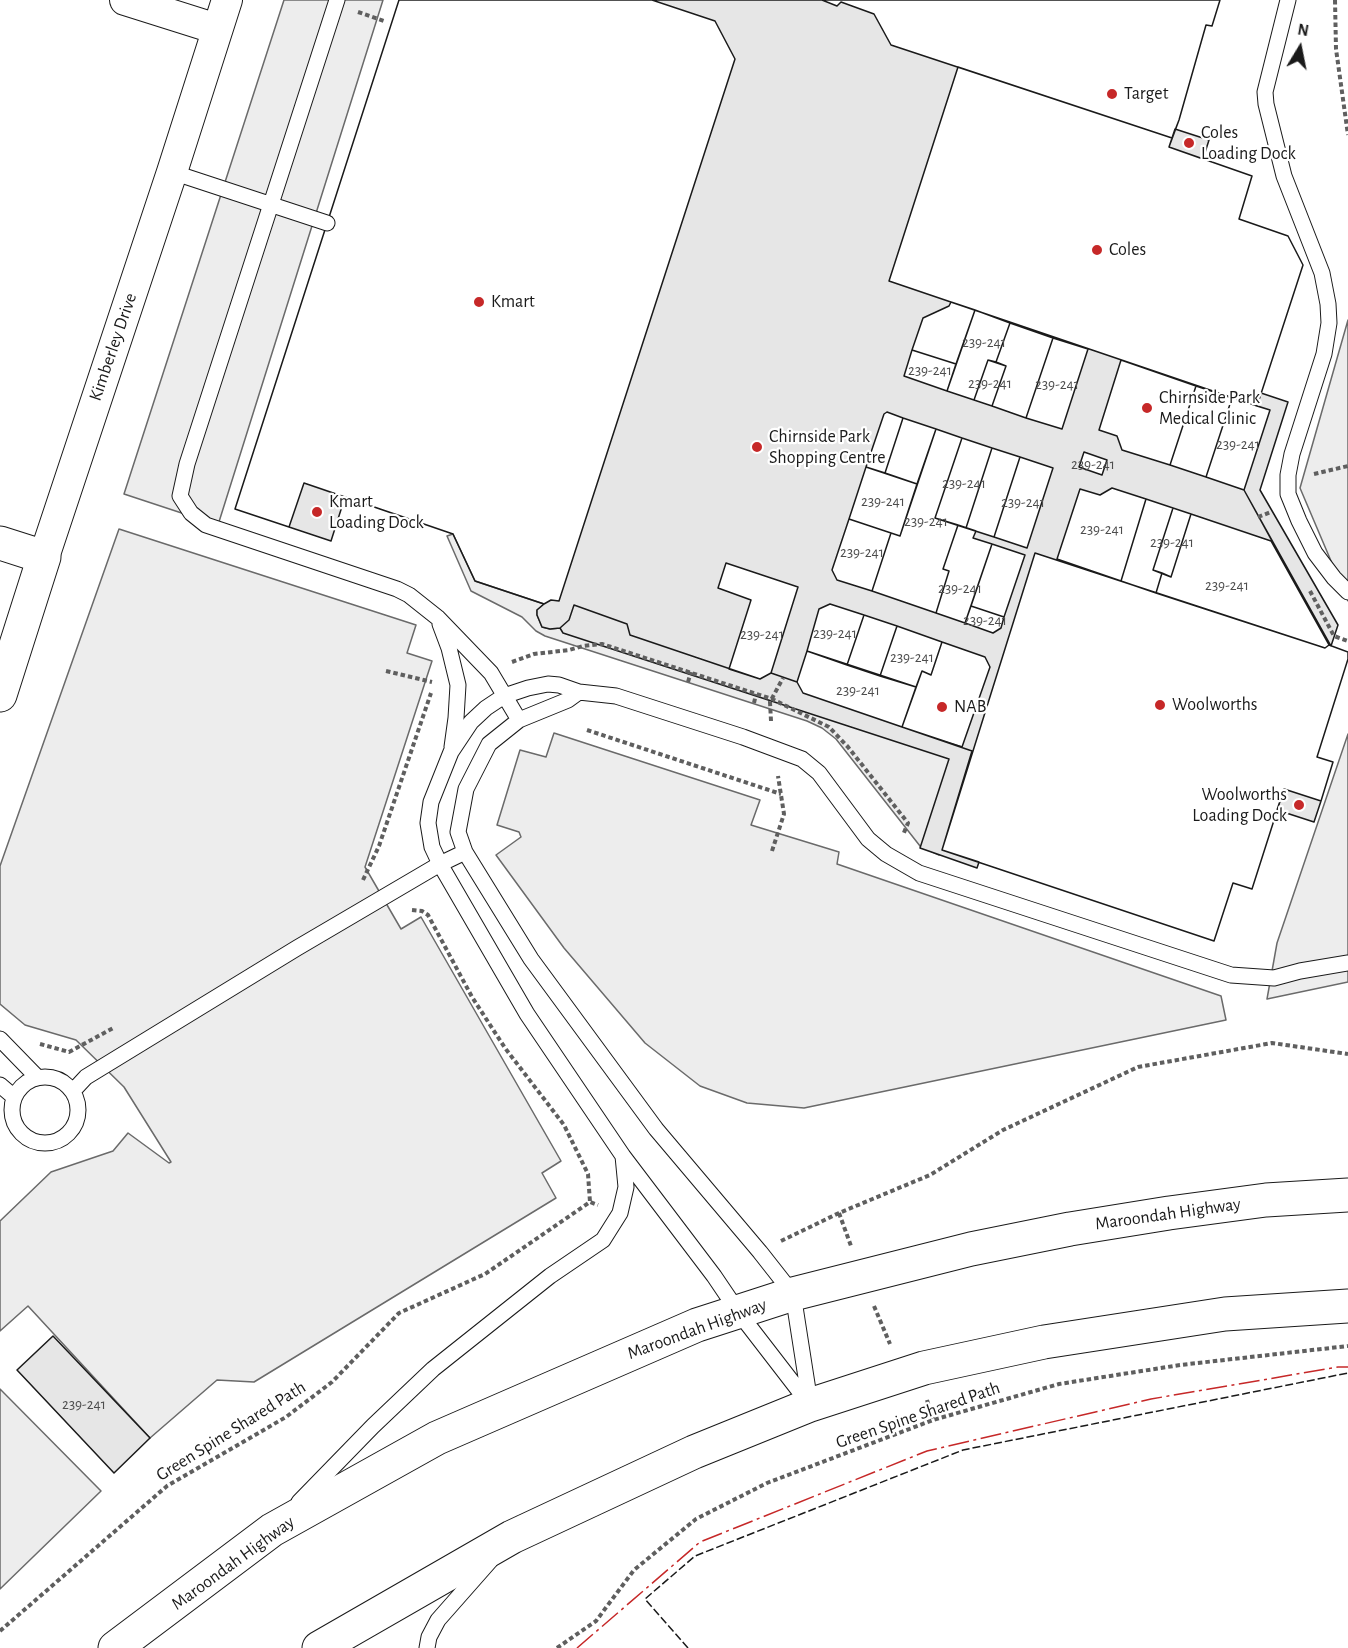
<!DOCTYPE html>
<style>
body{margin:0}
#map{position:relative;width:1348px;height:1648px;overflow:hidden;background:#fff;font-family:"Alegreya Sans",sans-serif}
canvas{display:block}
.north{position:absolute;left:1270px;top:18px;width:60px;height:60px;-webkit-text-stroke:4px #fff;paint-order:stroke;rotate:10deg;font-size:16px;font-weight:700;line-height:24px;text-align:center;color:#1a1a1a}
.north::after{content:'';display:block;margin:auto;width:21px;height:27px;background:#1a1a1a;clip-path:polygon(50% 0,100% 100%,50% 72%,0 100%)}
</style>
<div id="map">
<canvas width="1348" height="1648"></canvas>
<div class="north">N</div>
</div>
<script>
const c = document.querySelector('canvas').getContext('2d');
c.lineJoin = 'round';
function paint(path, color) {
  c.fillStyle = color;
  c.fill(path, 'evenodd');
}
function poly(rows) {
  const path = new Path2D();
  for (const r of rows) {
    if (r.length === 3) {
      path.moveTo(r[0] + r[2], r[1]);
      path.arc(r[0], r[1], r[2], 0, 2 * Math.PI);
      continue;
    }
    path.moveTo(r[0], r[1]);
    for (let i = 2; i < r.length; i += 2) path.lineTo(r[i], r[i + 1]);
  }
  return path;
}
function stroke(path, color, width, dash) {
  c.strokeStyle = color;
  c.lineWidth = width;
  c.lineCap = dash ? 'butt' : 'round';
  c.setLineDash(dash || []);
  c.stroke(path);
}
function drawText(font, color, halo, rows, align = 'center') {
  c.font = font + ' "Alegreya Sans",sans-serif';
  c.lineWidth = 4.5;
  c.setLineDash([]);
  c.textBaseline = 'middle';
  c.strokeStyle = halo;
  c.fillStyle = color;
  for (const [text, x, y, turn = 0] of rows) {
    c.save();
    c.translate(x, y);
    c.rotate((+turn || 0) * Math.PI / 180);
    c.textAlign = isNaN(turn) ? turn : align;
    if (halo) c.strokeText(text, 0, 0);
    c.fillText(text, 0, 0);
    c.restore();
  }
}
const built = poly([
 [284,0,383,0,218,525,124,494,284,0],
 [1348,320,1348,601,1300,488,1348,320],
 [119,529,416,625,407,653,432,661,365,867,401,929,421,917,561,1161,542,1173,556,1198,254,1382,217,1380,150,1438,28,1306,0,1331,0,1221,51,1172,113,1151,128,1133,169,1163,171,1162,124,1087,76,1040,25,1025,0,1004,0,866,119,529],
 [453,534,475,581,544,604,537,610,537,615,542,627,550,629,560,628,564,625,962,747,939,855,920,846,847,753,836,739,822,728,807,721,545,636,536,631,522,617,471,591,447,536,453,534],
 [554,733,760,800,751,825,839,852,837,864,1221,996,1226,1020,804,1108,747,1103,700,1086,645,1043,564,948,496,855,521,837,519,832,497,825,520,750,546,757,554,733],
 [1348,734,1348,982,1267,999,1277,943,1348,734],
 [0,1389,101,1491,0,1589,0,1389]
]);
paint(built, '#ededed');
stroke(built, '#6a6a6a', 1.5);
const building = poly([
 [399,0,1220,0,1212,26,1206,25,1179,120,1169,147,1252,176,1239,219,1288,236,1303,265,1257,406,1270,410,1244,490,1329,645,1348,652,1348,659,1317,757,1333,762,1321,801,1284,789,1252,889,1233,883,1214,941,942,850,972,751,803,693,797,682,771,673,760,679,630,635,627,624,574,605,569,620,560,628,550,629,542,627,537,615,537,610,544,604,475,581,453,534,345,497,304,483,289,527,235,509,399,0],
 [399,0,652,0,715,21,735,59,559,601,551,600,544,604,475,581,453,534,304,483,289,527,235,509,399,0],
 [822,0,1220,0,1212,26,1206,25,1179,120,1172,138,891,45,874,14,841,2,837,6,822,0],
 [958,67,1172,138,1169,147,1252,176,1239,219,1288,236,1303,265,1257,406,889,281,958,67],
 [1175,129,1209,140,1203,159,1169,147,1175,129],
 [951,302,975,310,956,364,912,350,923,318,949,306,951,302],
 [975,310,1010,323,996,362,988,360,974,400,947,391,975,310],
 [1010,323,1053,338,1026,418,992,406,1006,366,996,362,1010,323],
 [1053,338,1088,349,1062,429,1026,418,1053,338],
 [912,350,956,364,947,391,904,376,912,350],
 [988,360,1006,366,992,406,974,400,988,360],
 [1121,360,1196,386,1170,465,1122,450,1117,436,1099,430,1121,360],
 [1196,386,1232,398,1206,477,1170,465,1196,386],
 [1261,393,1288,402,1260,490,1338,625,1331,646,1244,490,1270,410,1257,406,1261,393],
 [1232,398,1270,410,1244,490,1206,477,1232,398],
 [887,412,903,418,885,473,866,467,884,414,887,412],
 [903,418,936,429,917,484,885,473,903,418],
 [936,429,962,438,935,518,958,525,943,569,949,571,936,613,872,591,891,533,900,536,936,429],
 [962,438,992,448,966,528,935,518,962,438],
 [992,448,1020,457,994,537,966,528,992,448],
 [1084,452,1107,460,1102,475,1079,467,1084,452],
 [1020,457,1053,468,1027,548,994,537,1020,457],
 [866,467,917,484,900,536,849,519,866,467],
 [304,483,345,497,331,541,289,527,304,483],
 [1112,488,1146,499,1121,581,1057,559,1080,489,1100,495,1112,488],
 [1146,499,1173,508,1153,570,1162,573,1156,593,1121,581,1146,499],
 [1173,508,1191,514,1171,577,1153,570,1173,508],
 [1191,514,1271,541,1329,645,1325,648,1156,593,1162,573,1171,577,1191,514],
 [849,519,891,533,872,591,837,580,832,570,849,519],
 [958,525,976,531,973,538,992,544,965,623,936,613,949,571,943,569,958,525],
 [992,544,1025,555,1004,617,971,606,992,544],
 [1035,553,1325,648,1329,645,1348,652,1348,659,1317,757,1333,762,1321,801,1284,789,1252,889,1233,883,1214,941,942,850,1035,553],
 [726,563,798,587,771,673,760,679,729,669,751,600,718,588,726,563],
 [830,604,864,615,847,665,807,651,819,609,830,604],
 [574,605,627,624,630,635,760,679,771,673,797,682,803,693,972,751,942,850,979,862,977,868,920,848,949,759,563,633,560,628,569,620,574,605],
 [971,606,1004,617,1001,628,993,633,965,623,971,606],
 [864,615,897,626,880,676,847,665,864,615],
 [897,626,942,642,931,675,922,671,916,687,880,676,897,626],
 [942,642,985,657,990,667,962,747,902,727,922,671,931,675,942,642],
 [807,651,916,687,902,727,803,693,797,682,807,651],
 [1284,789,1321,801,1314,822,1277,810,1284,789],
 [53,1336,150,1438,114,1473,17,1370,53,1336]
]);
paint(building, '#e6e6e6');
stroke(building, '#1a1a1a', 1.5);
const lane = poly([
 [337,0,187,464,180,496,191,513,206,525,397,589,409,595,438,618,491,673,519,720],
 [1288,0,1265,92,1266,104,1284,176,1322,273,1328,304,1329,323,1324,354,1292,454,1288,475,1288,494,1299,521,1315,553,1334,578,1348,592],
 [172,172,327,223],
 [440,624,449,648,458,685,456,718,452,747],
 [579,692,568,700,519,720,489,744,466,789,458,832,465,852,531,959,656,1129,760,1252,793,1294,810,1403],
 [0,1039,37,1077],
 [45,1110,33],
 [0,1085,14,1097],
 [73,1091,86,1077,297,948,440,864,465,852],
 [810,1405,739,1313,714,1276,623,1156,527,1014,440,864,432,847,428,823,431,802,451,752,471,722,486,708,504,696,528,688,548,684,559,685,579,692,616,696,743,737,802,759,819,773,868,839,886,854,919,873,1231,975,1274,978,1300,971,1348,963],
 [299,1502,373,1426,433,1369,550,1276,603,1240,620,1213,626,1187,623,1156],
 [427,1648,429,1637,438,1620,490,1561]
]);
const street = poly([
 [125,0,217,29],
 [44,557,172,172,227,0]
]);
const secondary = poly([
 [0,543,44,557,0,695]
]);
const highway = poly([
 [115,1648,272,1530,437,1438,697,1325,793,1294,971,1249,1070,1229,1169,1213,1266,1200,1348,1195],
 [319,1648,512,1537,694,1452,810,1405,924,1368,1044,1342,1225,1314,1348,1306]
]);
stroke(lane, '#1a1a1a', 17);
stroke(street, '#1a1a1a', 32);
stroke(secondary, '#1a1a1a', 35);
stroke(highway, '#1a1a1a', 35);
stroke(poly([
 [1335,0,1336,49,1348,135],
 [358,12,384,21],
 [1314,474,1348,466],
 [1258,517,1271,512],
 [1310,591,1334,636,1348,641],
 [512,662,534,654,569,650,583,646,602,644,772,699,829,727,848,747,908,823,903,835],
 [386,671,432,682],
 [688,682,691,672],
 [754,703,756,694],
 [771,721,770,702,783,678],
 [587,730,781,794],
 [772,851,784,814,778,776],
 [363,880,379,846,431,693],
 [412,910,422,911,428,915,472,997,505,1048,564,1125,588,1174,590,1202],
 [40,1044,69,1052,115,1027],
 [839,1213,851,1246],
 [781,1241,839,1213,930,1175,1003,1130,1138,1067,1272,1043,1348,1054],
 [874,1306,890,1344],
 [927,1400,933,1420],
 [0,1631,167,1486,286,1417,332,1382,399,1313,485,1274,590,1202,598,1205],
 [557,1648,596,1621,634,1570,696,1519,767,1483,933,1420,1059,1384,1180,1365,1348,1346]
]), '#5f5f5f', 4, [4.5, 3]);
stroke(lane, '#fff', 15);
stroke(street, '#fff', 30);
stroke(secondary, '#fff', 33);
stroke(highway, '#fff', 33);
stroke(poly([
 [688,1648,645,1599,695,1556,963,1450,1348,1373]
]), '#1a1a1a', 1.5, [8, 3]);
stroke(poly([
 [577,1648,700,1542,927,1451,1151,1399,1338,1367,1348,1367]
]), '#c62828', 1.5, [21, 4.5, 3, 4.5]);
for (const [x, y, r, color] of [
 [1112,94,6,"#c62828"],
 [1189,143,6,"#c62828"],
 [1097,250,6,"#c62828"],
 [479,302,6,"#c62828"],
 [1147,408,6,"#c62828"],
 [757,447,6,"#c62828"],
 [317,512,6,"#c62828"],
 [1160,705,6,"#c62828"],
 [942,707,6,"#c62828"],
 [1299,805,6,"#c62828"]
]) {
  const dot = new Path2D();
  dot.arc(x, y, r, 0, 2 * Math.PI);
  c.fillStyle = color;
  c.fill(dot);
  stroke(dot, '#fff', 2);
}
drawText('15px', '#4d4d4d', null, [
 ["239-241",984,342],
 ["239-241",930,370],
 ["239-241",990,383],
 ["239-241",1057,384],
 ["239-241",1238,444],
 ["239-241",1093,464],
 ["239-241",964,483],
 ["239-241",883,501],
 ["239-241",1023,502],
 ["239-241",926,521],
 ["239-241",1102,529],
 ["239-241",1172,542],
 ["239-241",862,552],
 ["239-241",1227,585],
 ["239-241",960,588],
 ["239-241",985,620],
 ["239-241",835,633],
 ["239-241",762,634],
 ["239-241",912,657],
 ["239-241",858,690],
 ["239-241",84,1404]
]);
drawText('18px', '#1a1a1a', '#fff', [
 ["Target",1124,94],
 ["Coles",1201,133],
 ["Loading Dock",1201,154],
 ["Coles",1109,250],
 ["Kmart",491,302],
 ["Chirnside Park",1159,398],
 ["Medical Clinic",1159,419],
 ["Chirnside Park",769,437],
 ["Shopping Centre",769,458],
 ["Kmart",329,502],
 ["Loading Dock",329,523],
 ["Woolworths",1172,705],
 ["NAB",954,707],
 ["Woolworths",1287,795,"right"],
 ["Loading Dock",1287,816,"right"]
], 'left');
drawText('18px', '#1a1a1a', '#fff', [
 ["Kimberley Drive",113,347,-71],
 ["Maroondah Highway",1168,1214,-8],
 ["Maroondah Highway",697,1329,-20],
 ["Green Spine Shared Path",918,1415,-19],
 ["Green Spine Shared Path",231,1431,-32],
 ["Maroondah Highway",233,1563,-36]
]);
</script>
